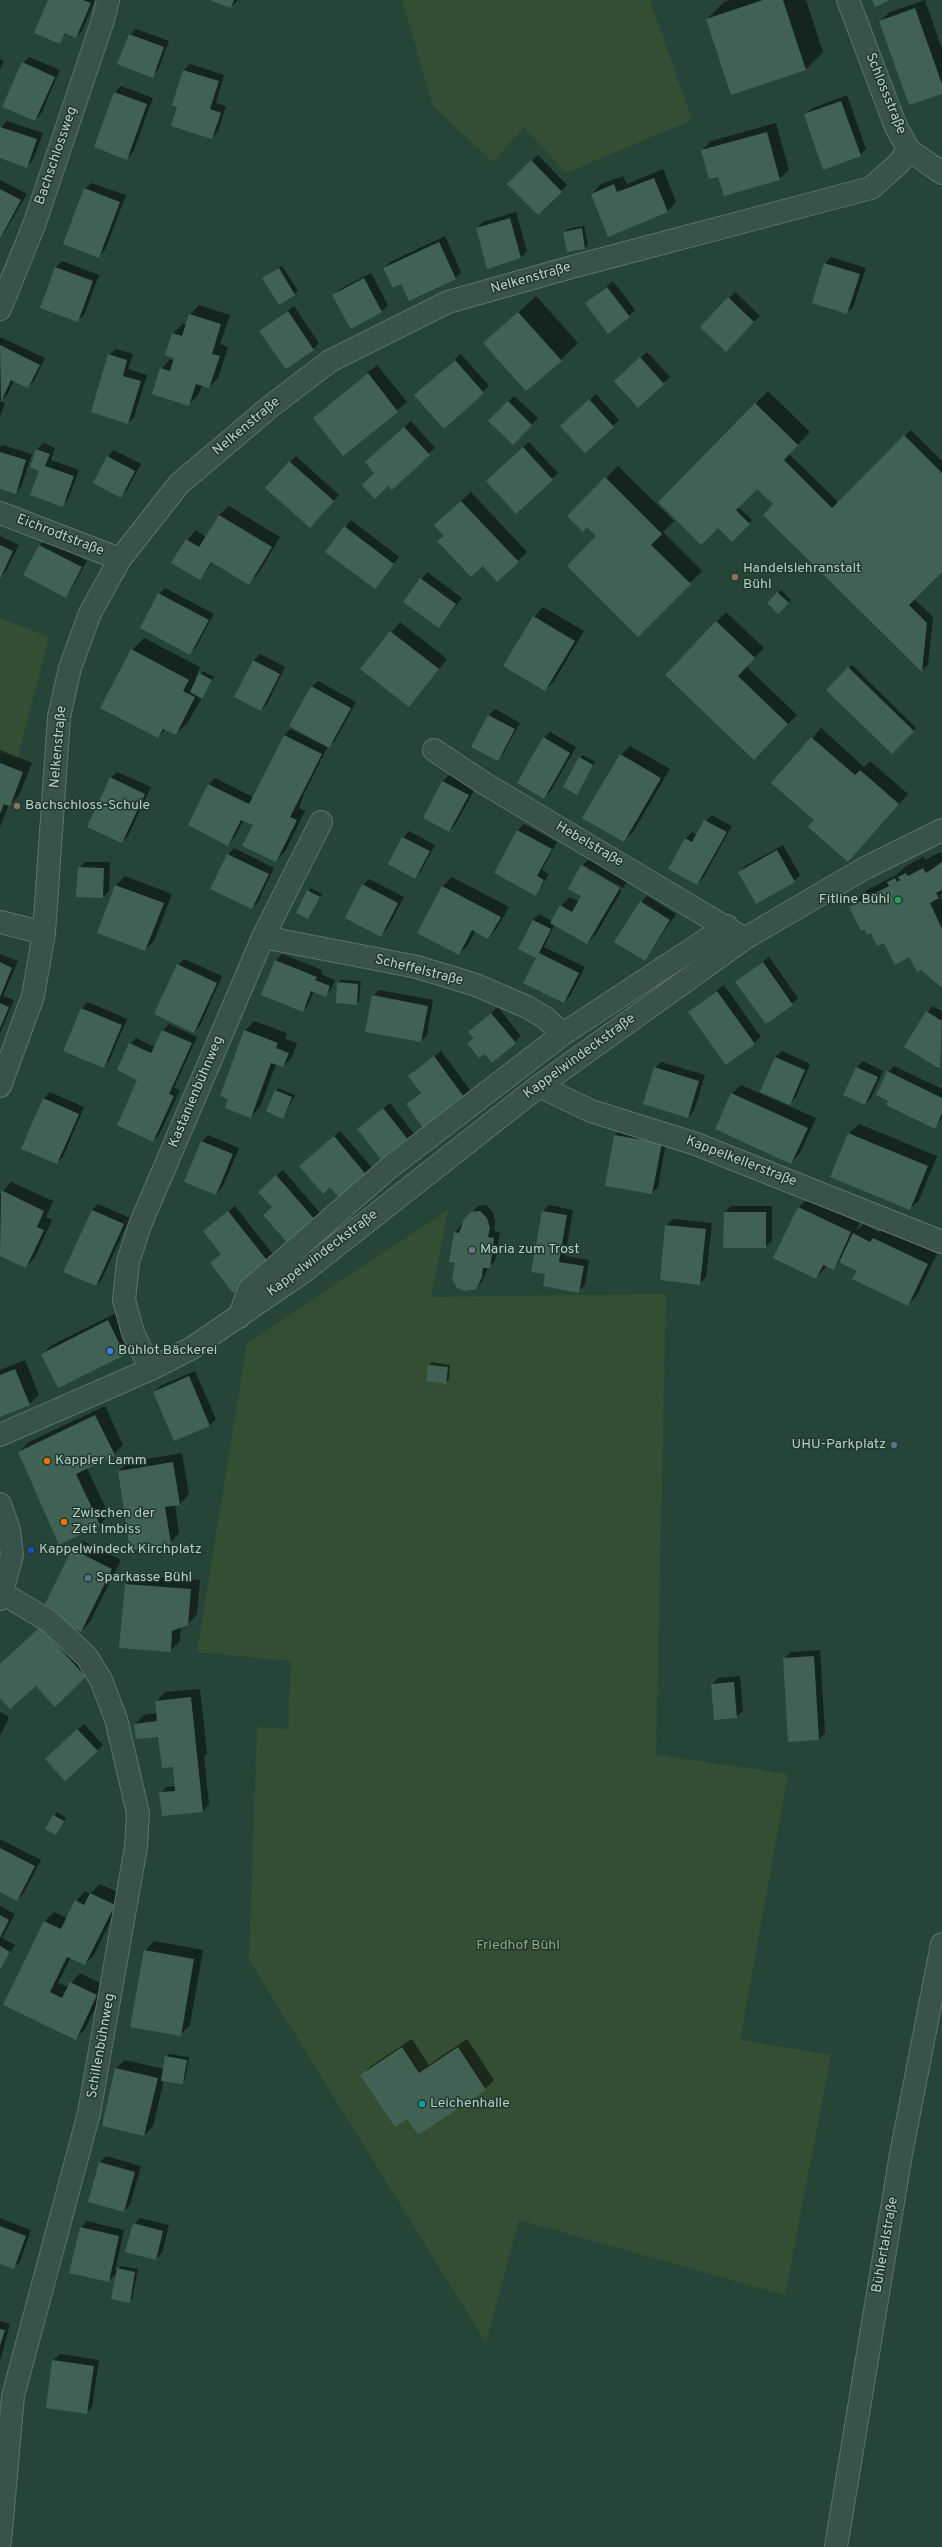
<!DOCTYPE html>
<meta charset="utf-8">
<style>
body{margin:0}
canvas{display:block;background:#264438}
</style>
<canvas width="942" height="2547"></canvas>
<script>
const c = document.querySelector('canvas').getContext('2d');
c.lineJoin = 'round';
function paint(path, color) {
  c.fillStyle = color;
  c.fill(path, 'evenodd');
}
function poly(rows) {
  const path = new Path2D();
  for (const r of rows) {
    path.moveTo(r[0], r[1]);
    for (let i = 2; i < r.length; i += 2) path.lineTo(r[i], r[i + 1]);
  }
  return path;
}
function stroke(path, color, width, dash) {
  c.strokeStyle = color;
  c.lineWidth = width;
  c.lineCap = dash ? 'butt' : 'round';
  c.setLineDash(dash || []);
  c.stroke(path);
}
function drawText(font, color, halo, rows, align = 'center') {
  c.font = font + ' Overpass,sans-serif';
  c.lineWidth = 3;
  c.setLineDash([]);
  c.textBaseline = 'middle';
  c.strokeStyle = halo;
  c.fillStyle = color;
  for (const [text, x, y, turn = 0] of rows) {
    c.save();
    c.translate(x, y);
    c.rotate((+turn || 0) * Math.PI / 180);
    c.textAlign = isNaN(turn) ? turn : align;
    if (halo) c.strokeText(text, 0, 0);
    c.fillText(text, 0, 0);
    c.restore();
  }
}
paint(poly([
 [402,0,650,0,692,120,566,173,524,127,493,162,433,106],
 [0,618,49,637,17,760,0,753],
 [448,1210,431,1297,666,1294,656,1755,788,1774,740,2040,831,2055,785,2295,519,2220,486,2343,249,1960,257,1727,288,1729,291,1661,197,1652,247,1343]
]), '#334e33');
paint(poly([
 [49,0,95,0,82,31,76,37,66,32,60,43],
 [211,0,238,0,231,7],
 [731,0,806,0,823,52,806,69,732,94,707,19,724,2],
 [925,0,942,49,942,93,880,21,890,12],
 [136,29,169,41,158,70,152,76,130,35],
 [29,57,60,70,41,114,35,120,23,63],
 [0,59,4,61,0,69],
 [190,64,224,75,216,103,226,106,218,131,212,138,179,106,184,70],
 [121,86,153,98,133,152,127,158,95,147,115,92],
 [847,95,866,149,860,155,805,115,811,109],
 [7,121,43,133,33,160,27,166,0,157,0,129],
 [776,123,789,170,779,179,719,176,702,150,711,141],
 [538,155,567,185,538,214,509,184],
 [663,169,676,202,667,212,592,194,601,184,623,176,627,184],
 [0,180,27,194,0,240],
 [91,183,126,195,105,250,99,256,85,189],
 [516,212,527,251,521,258,488,267,477,228,483,222],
 [584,226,588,245,585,248,564,232,567,229],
 [445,236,461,272,455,278,402,283,384,268,390,262],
 [831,257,866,268,853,307,847,313,825,263],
 [62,261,99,275,84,315,77,321,41,307,56,267],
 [282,266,298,291,279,304,263,278],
 [371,273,388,305,382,311,351,327,334,295,340,289],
 [613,281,635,310,629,316,586,303],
 [735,292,760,316,726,350,701,327],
 [536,296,578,343,561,360,485,343],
 [199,305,230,315,220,344,228,347,218,378,209,387,202,385,198,395,189,404,161,369,170,359,175,361,173,333,183,324,187,325,190,315],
 [294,306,319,343,313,349,261,331],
 [0,337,45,358,34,381,28,387,14,380,7,395,0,401,5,403,0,417],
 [116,349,133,354,128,369,147,375,134,417,128,423,109,355],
 [647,352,670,377,638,407,621,375],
 [461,354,489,386,444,427,422,389],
 [377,365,407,402,343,454,314,418],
 [768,391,810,432,789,454,839,503,911,430,942,461,942,570,914,599,933,617,928,665,922,670,764,515,774,504,757,487,738,507,752,520,732,540,718,527,659,502],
 [596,394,619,420,585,452,567,420],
 [514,396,538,418,513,444,490,421],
 [411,421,435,448,388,485,376,472,372,456],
 [529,442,558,473,552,479,493,475],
 [44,443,55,448,51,460,79,470,68,499,62,505,41,470,31,467,37,449],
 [2,445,32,454,21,487,15,493,0,488,0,447],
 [114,450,141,464,127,490,121,497,94,482,108,456],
 [296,456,339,495,316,521,290,462],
 [618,466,674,521,663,532,702,571,638,635,598,536,587,526,568,516],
 [471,492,527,552,518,561,483,564,445,535,445,516],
 [229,506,280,537,258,574,249,583,213,562,199,579,187,540,196,530,206,537,219,515],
 [351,520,399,557,375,588,326,551],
 [0,536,19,545,6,571,0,577],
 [46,539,87,561,71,590,65,597,24,574,40,545],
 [427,572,462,598,439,627,404,602],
 [165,588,214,614,196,647,190,653,159,594],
 [781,590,791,600,778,612,768,603],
 [543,607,584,631,554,681,545,690,505,666,534,617],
 [726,612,764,648,746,666,797,715,763,750,666,675],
 [400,622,447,659,409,706,362,669],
 [144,638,200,667,195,679,197,680,203,671,214,677,188,722,176,734,166,729,158,737,132,650],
 [260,654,285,667,267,704,261,710,235,697,254,660],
 [852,665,916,728,892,753,827,690],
 [318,681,356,702,335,741,328,746,304,794,299,808,305,811,285,852,275,861,254,825,244,820,234,838,228,844,189,825,209,784,215,778,253,797,284,735,291,729,317,742,312,687],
 [495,709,520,723,503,754,497,760,489,715],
 [821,728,864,767,870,761,908,794,848,861,815,820,773,783],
 [550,732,576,747,550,792,544,798,544,738],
 [630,746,670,769,633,832,624,841,621,755],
 [0,750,32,763,19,796,9,805,0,827],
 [583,755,595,762,577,793,580,758],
 [117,772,151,787,128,836,122,842,111,778],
 [449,775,475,789,455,825,449,831,424,817,443,781],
 [711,815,732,826,703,878,697,884,669,869,686,838,692,832,697,835],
 [524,824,557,842,542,870,549,874,536,895,495,872,518,830],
 [409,831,435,845,421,871,415,878,403,838],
 [783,845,800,875,794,881,739,872,745,866],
 [234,848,274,868,258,902,252,908,228,855],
 [940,852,942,855,942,893,940,896,942,900,942,986,910,955,872,934,850,907,867,890,896,875,906,866,924,856,925,860],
 [591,857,629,878,623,888,583,865,583,868,622,890,596,934,587,943,555,924,544,947,585,967,570,996,564,1002,538,957,533,920,539,914,552,921,561,906,570,897,579,902,582,895,582,866],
 [85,862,110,862,109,891,103,897,79,868],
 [125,876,172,894,154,941,145,950,98,932,116,885],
 [452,877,509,907,497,928,488,938,475,931,468,945,459,954,418,933,443,886],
 [369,879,404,897,387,929,381,935,363,885],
 [311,888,322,894,308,918,308,891],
 [647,896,676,914,645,960,641,902],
 [0,954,18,961,3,996,14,1000,0,1033],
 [282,954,322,970,321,974,335,980,331,989,325,995,314,991,308,1005,302,1011,276,960],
 [769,957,798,998,792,1004,737,982],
 [184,959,222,976,200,1026,194,1032,178,965],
 [341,980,361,981,359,1001,356,1004,338,982],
 [724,985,761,1037,727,1064,689,1012],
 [379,990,433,1000,427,1035,421,1041,373,996],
 [88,1002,127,1019,109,1061,103,1067,64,1050,82,1008],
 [932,1006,942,1011,940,1067,906,1047],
 [498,1007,521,1036,515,1042,474,1038,476,1026],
 [254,1021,287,1033,285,1039,297,1043,292,1057,283,1066,276,1064,260,1107,251,1117,245,1031],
 [169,1024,197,1037,174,1088,180,1090,159,1135,153,1141,130,1044,136,1038,155,1047,163,1030],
 [441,1051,470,1090,424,1126,407,1104,421,1092,409,1076],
 [782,1051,810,1064,796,1097,790,1103,775,1057],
 [863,1061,883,1071,871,1098,865,1104,844,1094,857,1067],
 [661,1062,705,1075,694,1111,688,1117,655,1068],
 [894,1066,942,1089,942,1118,934,1127,889,1101,888,1072],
 [741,1085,816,1118,800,1153,791,1162,732,1094],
 [278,1088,295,1095,283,1118,276,1091],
 [50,1092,84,1107,63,1157,56,1163,22,1148,44,1098],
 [390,1103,415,1135,409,1141,358,1129],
 [859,1124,937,1156,919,1200,910,1209,831,1177,849,1133],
 [621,1129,667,1137,658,1187,652,1193,606,1185,615,1135],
 [340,1131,374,1170,367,1176,307,1160],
 [208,1135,239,1148,222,1188,216,1194,202,1142],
 [283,1170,322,1215,316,1221,273,1207,265,1186],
 [11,1182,53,1201,46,1217,52,1220,35,1257,26,1267,0,1254,0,1194],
 [808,1198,860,1223,856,1231,863,1224,879,1232,883,1229,937,1254,917,1295,908,1305,858,1270,840,1262,833,1268,827,1266,816,1278,799,1207],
 [98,1204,130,1218,102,1279,96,1285,92,1210],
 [486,1205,493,1212,495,1221,494,1231,500,1232,495,1261,488,1267,482,1282,475,1288,456,1263,455,1232,478,1206],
 [549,1205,573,1210,565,1256,589,1260,585,1285,578,1292,547,1273,543,1211],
 [235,1206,275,1257,269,1263,211,1263,222,1253,205,1231],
 [731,1206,772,1206,772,1241,765,1247,725,1212],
 [673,1219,712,1223,706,1277,700,1283,666,1225],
 [118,1312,134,1345,125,1354,58,1387,42,1354,52,1345],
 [25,1360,39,1395,29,1404,0,1416,0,1370],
 [432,1362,450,1365,449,1380,446,1382,427,1380,429,1365],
 [195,1371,216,1419,210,1425,154,1392,160,1386],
 [105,1406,123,1445,114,1454,87,1468,109,1515,100,1524,59,1543,19,1452,29,1442],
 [182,1453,189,1494,180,1504,175,1505,179,1533,170,1543,119,1471,128,1462],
 [83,1541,121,1560,90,1622,81,1631,73,1550],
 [135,1575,200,1580,197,1614,188,1624,181,1626,180,1641,170,1651,126,1584],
 [50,1619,95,1667,55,1705,36,1685,0,1697,0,1665],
 [820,1650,825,1733,819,1739,785,1658,791,1652],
 [740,1676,743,1711,736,1717,712,1684,718,1678],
 [200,1689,207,1753,204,1756,209,1804,203,1811,160,1793,167,1787,176,1786,174,1765,159,1736,135,1724,144,1715,157,1713,156,1702,165,1692],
 [0,1712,9,1717,0,1736],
 [84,1724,103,1745,97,1751,53,1753],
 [57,1812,66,1818,56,1834,46,1829],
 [0,1839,41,1860,23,1894,17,1900,0,1891],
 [100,1884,123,1895,94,1955,85,1964,71,1957,58,1983,68,1987,80,1973,106,1986,85,2029,75,2039,5,2004,45,1921,54,1912,67,1918,76,1901,85,1891,90,1894],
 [0,1906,15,1914,2,1938,15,1945,0,1968],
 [154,1941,203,1950,190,2025,180,2035,145,1951],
 [412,2039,429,2065,467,2039,494,2080,485,2089,407,2118,362,2075,371,2066],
 [169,2054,189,2057,185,2080,183,2083,164,2080,153,2126,144,2135,115,2069,125,2060,164,2069,166,2057],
 [106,2156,141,2166,130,2205,124,2211,100,2162],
 [0,2218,31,2230,20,2262,13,2268,0,2263],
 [140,2218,169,2225,162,2253,156,2259,134,2224],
 [87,2221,124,2230,115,2271,121,2266,138,2269,132,2299,129,2302,117,2273,108,2281,80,2228],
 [0,2321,10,2324,0,2361],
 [60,2354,99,2360,92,2407,86,2413,47,2407,53,2360]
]), '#0007');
paint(poly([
 [48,0,83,0,91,3,76,38,65,33,60,44,34,33],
 [209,0,234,0,231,8],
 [763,0,783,0,806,70,731,95,706,19],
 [872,0,890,0,875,7],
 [915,8,942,84,942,94,909,105,879,21],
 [129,34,164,47,153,78,117,64],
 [22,62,55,77,35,121,2,107],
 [183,70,219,81,210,109,221,113,212,139,171,126,177,107,172,105],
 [114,92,147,104,127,160,94,147],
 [841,101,861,156,823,170,804,114],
 [0,127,37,139,27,168,0,158],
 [767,132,780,180,724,196,718,177,709,179,701,150],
 [531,160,562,192,538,215,507,184],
 [654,178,668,212,608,237,591,194,614,184,617,192],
 [84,188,120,202,99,258,63,244],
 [0,189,21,200,0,239],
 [510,218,521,258,487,269,476,228],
 [582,228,585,249,567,252,563,232],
 [439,242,456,279,409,301,401,284,393,288,383,268],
 [824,263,860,274,847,314,812,303],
 [55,267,93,281,78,322,40,308],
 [279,268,295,295,279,305,262,278],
 [364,278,382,312,351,329,332,295],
 [607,287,630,317,608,334,585,303],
 [728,297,754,322,726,352,700,327],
 [288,311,314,350,286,369,259,331],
 [518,312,562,361,526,391,483,343],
 [189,314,221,324,212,354,220,356,209,388,196,384,189,406,152,394,160,368,170,371,174,358,165,355,172,333,182,336],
 [0,345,40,365,28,388,11,380,1,402],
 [108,354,127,360,123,376,141,381,128,424,91,412],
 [640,357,664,384,638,408,614,381],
 [455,360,484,393,444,429,414,395],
 [368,373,398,412,343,456,313,418],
 [589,399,614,427,585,453,560,426],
 [508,401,532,425,513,445,488,421],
 [755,403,798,445,784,460,832,508,904,435,942,473,942,572,909,605,927,623,922,672,763,515,773,504,757,489,736,510,750,524,732,542,718,528,701,545,658,502],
 [404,427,430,455,392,490,388,486,375,499,362,485,374,473,365,462],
 [523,447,553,480,516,514,486,481],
 [36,449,50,454,45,466,74,476,63,507,30,495,39,471,30,467],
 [0,452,26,460,16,494,0,489],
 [107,456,135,471,121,498,93,483],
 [289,461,334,501,310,528,265,488],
 [605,477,662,534,651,545,691,584,638,637,567,566,596,536,587,527,583,532,567,516],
 [461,501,519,562,497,582,483,566,471,577,437,541,444,536,434,525],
 [219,515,272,547,249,585,211,562,200,580,171,563,186,539,199,547],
 [344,526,394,564,375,589,325,552],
 [0,545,13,551,0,579],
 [39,545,82,567,66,598,23,575],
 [420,578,456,604,439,628,403,602],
 [777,592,789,603,778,614,767,603],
 [158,593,209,620,190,655,140,628],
 [533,616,575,641,545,691,503,666],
 [716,621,755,658,738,676,788,724,754,760,665,675],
 [390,631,439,669,409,707,360,669],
 [131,649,189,680,183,691,195,697,176,735,163,729,158,738,100,708],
 [253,660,280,674,261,711,234,697],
 [848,667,914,731,892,754,826,690],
 [199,673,212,680,202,699,190,692],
 [311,686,351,708,329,748,289,726],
 [488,715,515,729,498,761,471,747],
 [284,735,322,754,290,817,297,820,276,862,242,846,253,825,241,820,228,846,188,825,208,784,249,804],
 [543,737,570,753,544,799,517,783],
 [811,737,855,775,860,770,899,804,848,862,808,827,814,820,771,783],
 [620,754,661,778,624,842,582,818],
 [579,757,593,765,577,795,563,787],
 [0,763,23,772,10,806,4,804,0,814],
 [110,777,145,794,122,843,87,827],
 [442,781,469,795,449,832,423,818],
 [704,820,727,832,697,885,668,869,685,838,692,842],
 [517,830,552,849,537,876,544,880,536,896,494,873],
 [402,837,430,851,415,879,388,864],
 [777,850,795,882,756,904,738,872],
 [227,854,269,874,252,909,210,889],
 [942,862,942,890,936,893,939,898,930,903,942,929,942,988,921,970,917,972,909,957,895,965,884,943,877,946,871,933,867,935,864,929,861,931,849,907,889,886,887,882,895,878,897,882,900,880,898,877,906,873,908,876,923,868,926,873],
 [581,865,620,888,587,944,550,923,560,905,572,912,581,896,568,889],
 [78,867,104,868,103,898,76,897],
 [362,884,398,903,381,937,345,918],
 [115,885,164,903,145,951,97,933],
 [442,886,501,917,488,939,472,930,459,955,417,933],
 [307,890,320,897,308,919,296,913],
 [640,901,670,920,645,961,614,942],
 [533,920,551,929,539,953,579,973,564,1003,523,983,536,958,518,949],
 [275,960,317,977,315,980,330,986,326,997,311,991,303,1012,261,995],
 [0,962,12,968,0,997],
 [763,962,793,1005,766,1024,735,982],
 [177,964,217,983,194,1033,154,1014],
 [337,982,358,984,357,1005,336,1003],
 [717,991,755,1044,726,1065,688,1012],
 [372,995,428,1006,421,1042,365,1032],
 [0,1003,9,1007,0,1028],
 [81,1008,122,1025,104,1068,63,1051],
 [926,1011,942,1021,940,1069,904,1047],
 [491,1013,516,1043,492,1063,485,1054,479,1058,467,1043,474,1038,468,1032],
 [162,1030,192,1043,169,1094,174,1096,153,1142,117,1125,137,1080,117,1070,129,1043,151,1053],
 [244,1030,278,1043,276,1048,289,1053,283,1067,271,1063,251,1118,225,1108,228,1099,220,1096],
 [434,1056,464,1097,423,1128,406,1104,421,1093,408,1076],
 [775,1057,805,1070,790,1105,760,1092],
 [654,1067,699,1081,688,1118,643,1104],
 [856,1067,878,1077,865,1105,843,1095],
 [887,1071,942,1098,942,1113,935,1129,886,1105,888,1101,876,1095],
 [275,1090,292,1097,283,1119,266,1111],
 [731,1093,808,1128,791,1164,715,1129],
 [43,1098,79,1114,57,1164,21,1149],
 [383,1108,410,1142,384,1163,357,1129],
 [848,1133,928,1166,910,1210,830,1177],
 [614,1135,662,1143,652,1194,605,1186],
 [334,1136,368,1177,341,1200,330,1187,323,1194,299,1166],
 [201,1141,233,1154,216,1195,184,1182],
 [276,1175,317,1222,290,1246,263,1215,272,1207,258,1192],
 [1,1190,44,1211,37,1227,44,1230,26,1268,0,1256],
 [798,1207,851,1232,834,1270,823,1265,816,1279,773,1258],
 [92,1210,124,1224,96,1286,63,1272],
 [228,1211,270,1264,233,1293,210,1263,221,1254,203,1231],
 [480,1211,487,1218,490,1228,488,1237,494,1238,490,1268,483,1268,482,1277,476,1289,465,1291,457,1288,452,1279,455,1263,449,1262,454,1232,459,1233,464,1219,471,1212],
 [542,1211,567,1215,559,1262,584,1266,579,1293,543,1286,545,1274,531,1272],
 [724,1212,766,1212,766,1248,723,1248],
 [665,1225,706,1229,700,1285,660,1280],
 [853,1233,870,1242,873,1238,928,1264,908,1306,852,1279,857,1271,839,1262],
 [108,1320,125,1355,58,1388,41,1354],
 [428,1365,448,1367,446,1384,426,1381],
 [15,1369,30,1405,0,1417,0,1375],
 [189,1376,210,1426,174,1441,153,1392],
 [95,1415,115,1455,76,1474,100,1525,59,1545,18,1452],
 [173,1462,180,1505,165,1507,171,1544,130,1550,118,1471],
 [72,1549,112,1569,81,1632,41,1612],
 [125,1584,191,1589,188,1625,172,1631,171,1652,119,1648],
 [40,1627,86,1677,55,1707,36,1686,10,1709,0,1698,0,1664],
 [814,1656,819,1740,788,1742,783,1658],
 [734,1682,737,1718,714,1720,711,1684],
 [191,1697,203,1812,162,1816,159,1792,175,1791,173,1767,162,1768,158,1737,136,1739,134,1724,157,1721,155,1701],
 [77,1729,98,1751,65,1781,45,1759],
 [53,1815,64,1821,56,1835,45,1829],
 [0,1848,35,1866,17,1901,0,1892],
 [90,1893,115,1905,85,1965,67,1957,50,1992,62,1998,70,1982,97,1995,76,2040,3,2005,44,1921,61,1929,75,1900,84,1905],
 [0,1915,9,1920,0,1938],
 [0,1946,10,1952,0,1970],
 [144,1950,194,1959,181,2036,130,2027],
 [402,2047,419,2073,458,2047,486,2090,418,2135,407,2119,395,2127,360,2075],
 [165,2056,187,2060,183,2084,161,2081],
 [115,2068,158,2078,144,2136,102,2126],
 [99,2162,135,2172,124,2212,88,2202],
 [133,2223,163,2231,156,2260,125,2252],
 [0,2226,26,2236,14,2269,0,2264],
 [80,2227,119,2236,109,2282,69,2273],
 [117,2268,135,2272,130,2303,111,2299],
 [0,2329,5,2330,0,2346],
 [52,2360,94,2366,87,2414,46,2408]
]), '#406154');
const minor = poly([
 [848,0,896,127,909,150,942,173],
 [0,309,34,225,103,20,108,0],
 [0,513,120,559],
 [434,750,482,782,737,934],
 [0,922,44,933],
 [263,937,417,967,476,985,527,1007,544,1017,563,1034],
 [0,1086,33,996,44,933,59,717,70,668,90,613,120,559,179,484,271,406,330,361,448,302,572,267,871,188,898,164,909,150],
 [539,1086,591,1111,696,1144,942,1242],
 [239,1317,249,1290,390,1167,563,1034,727,926],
 [151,1369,133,1333,124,1300,128,1262,140,1225,263,937,321,822],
 [0,1435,151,1369,192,1348,303,1272,539,1086,744,939,865,868,942,830],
 [0,1504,9,1530,12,1555,0,1599],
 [0,2542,13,2396,89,2113,136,1847,138,1813,116,1719,101,1680,87,1657,49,1621,2,1593],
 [836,2547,901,2154,942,1944]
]);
stroke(minor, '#5c736a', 24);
stroke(minor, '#3a534a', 22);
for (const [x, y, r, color] of [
 [735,577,4,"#8d6e63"],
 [17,806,4,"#8d6e63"],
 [898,900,4,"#2e9e5b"],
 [472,1250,4,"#6b7280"],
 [110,1351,4,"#3f7fe0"],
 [894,1445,4,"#5c6f8a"],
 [47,1461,4,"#e8710a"],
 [64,1522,4,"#e8710a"],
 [31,1550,4,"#1a4fb4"],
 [88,1578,4,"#5c6f8a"],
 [422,2104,4,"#0f9aa8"]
]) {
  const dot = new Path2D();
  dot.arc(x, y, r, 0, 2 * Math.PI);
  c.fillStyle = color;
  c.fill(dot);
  stroke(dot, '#1f392f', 1.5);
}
drawText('14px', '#b8cdc5', '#1f392f', [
 ["Schlossstraße",885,94,68],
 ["Bachschlossweg",57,156,-71],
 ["Nelkenstraße",531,279,-16],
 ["Nelkenstraße",247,427,-40],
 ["Eichrodtstraße",60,536,21],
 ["Nelkenstraße",59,747,-85],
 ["Hebelstraße",589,845,30],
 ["Scheffelstraße",419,971,14],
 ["Kappelwindeckstraße",580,1057,-36],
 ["Kastanienbühnweg",197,1092,-67],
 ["Kappelkellerstraße",741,1162,21],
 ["Kappelwindeckstraße",323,1254,-37],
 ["Schillenbühnweg",102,2046,-80],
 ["Bühlertalstraße",886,2245,-80]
]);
drawText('14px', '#b8cdc5', '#1f392f', [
 ["Handelslehranstalt",743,569],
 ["Bühl",743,585],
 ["Bachschloss-Schule",25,806],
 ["Fitline Bühl",890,900,"right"],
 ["Maria zum Trost",480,1250],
 ["Bühlot Bäckerei",118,1351],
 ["UHU-Parkplatz",886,1445,"right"],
 ["Kappler Lamm",55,1461],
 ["Zwischen der",72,1514],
 ["Zeit Imbiss",72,1530],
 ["Kappelwindeck Kirchplatz",39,1550],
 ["Sparkasse Bühl",96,1578],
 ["Leichenhalle",430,2104]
], 'left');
drawText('14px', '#97a475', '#1f392f', [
 ["Friedhof Bühl",518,1946]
]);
</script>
